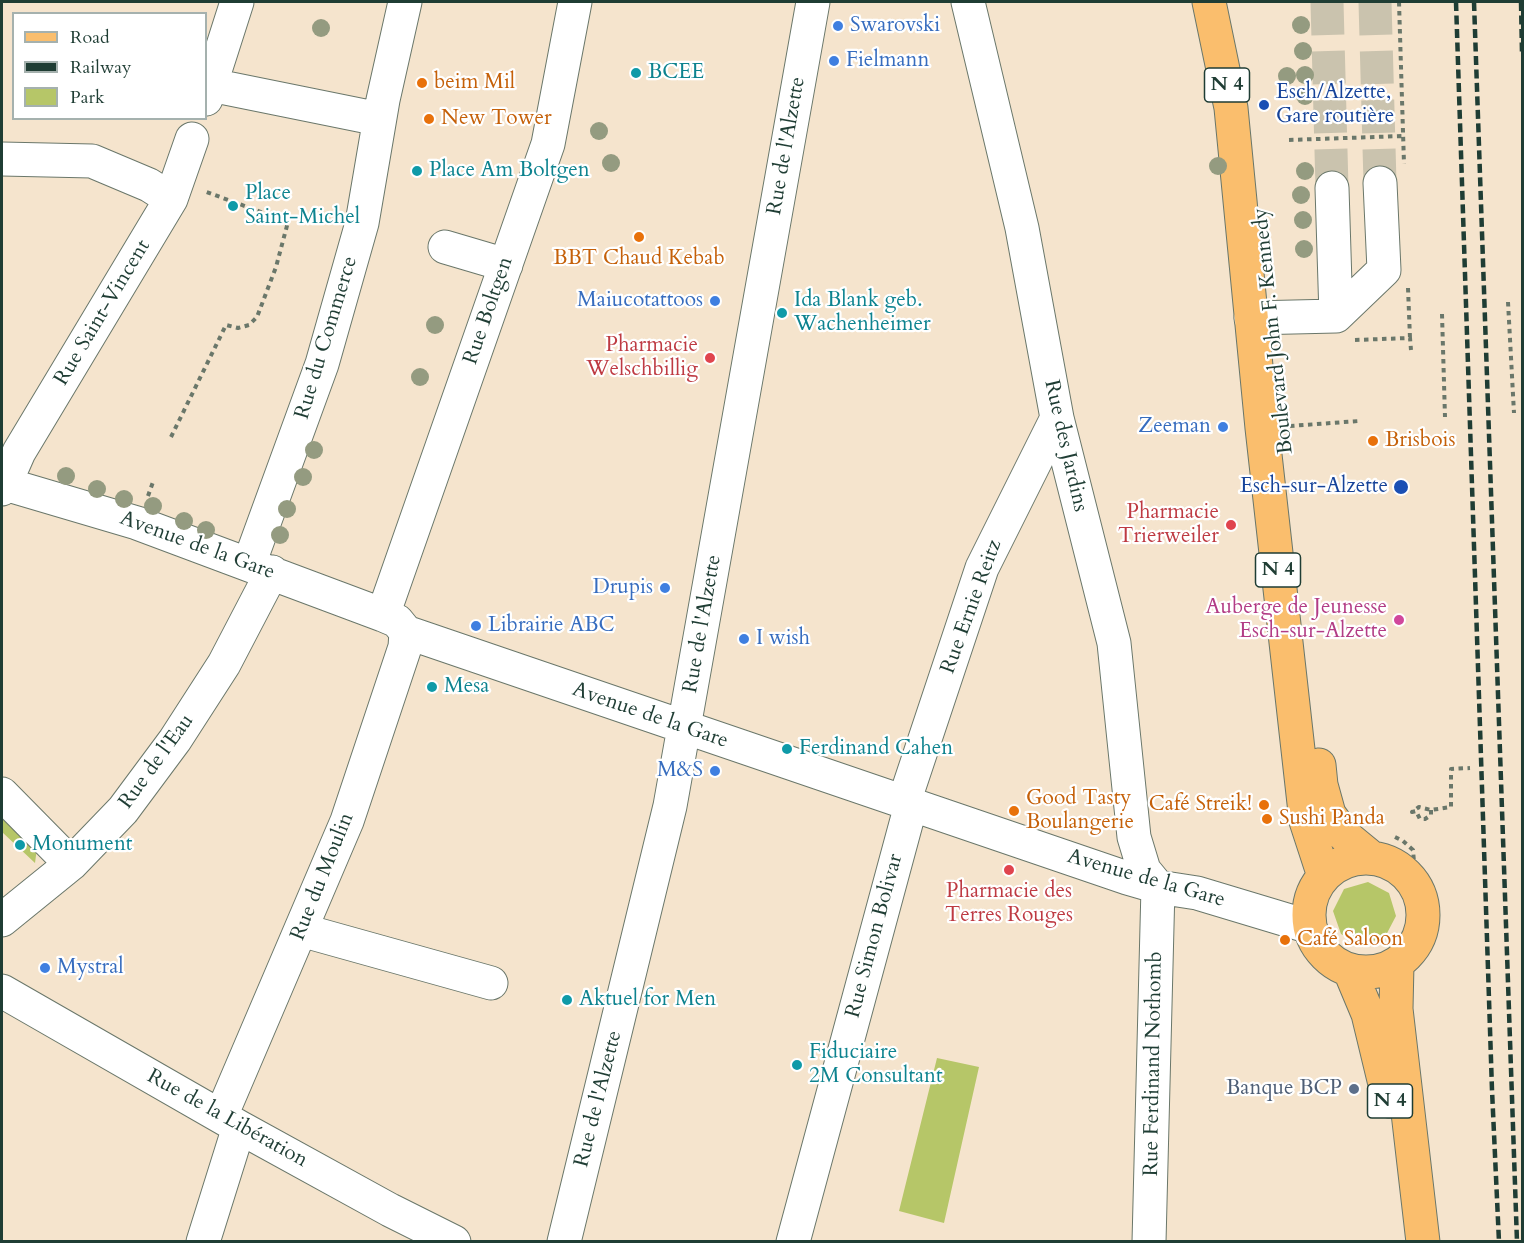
<!DOCTYPE html>
<meta charset="utf-8">
<style>
body{margin:0}
#map{position:relative;width:1524px;height:1243px;overflow:hidden;background:#f5e4cd;font-family:Cardo,serif}
canvas{display:block}
.frame{position:absolute;inset:0;border:3px solid #1f3d34;pointer-events:none}
.legend{position:absolute;left:12px;top:12px;width:195px;height:108px;box-sizing:border-box;background:#fff;border:2px solid #a5b1ae;margin:0;padding:8px 10px;list-style:none;font-size:18px;color:#1f3d34}
.legend li{display:flex;align-items:center;gap:12px;height:30px}
.legend b{width:30px;border:2px solid #a5b1ae}
</style>
<div id="map">
<canvas width="1524" height="1243"></canvas>
<div class="frame"></div>
<ul class="legend">
<li><b style="height:8px;background:#fabe6d"></b>Road</li>
<li><b style="height:8px;background:#1f3d34"></b>Railway</li>
<li><b style="height:16px;background:#b6c668"></b>Park</li>
</ul>
</div>
<script>
const c = document.querySelector('canvas').getContext('2d');
c.lineJoin = 'round';
function paint(path, color) {
  c.fillStyle = color;
  c.fill(path, 'evenodd');
}
function poly(rows) {
  const path = new Path2D();
  for (const r of rows) {
    if (r.length === 3) {
      path.moveTo(r[0] + r[2], r[1]);
      path.arc(r[0], r[1], r[2], 0, 2 * Math.PI);
      continue;
    }
    path.moveTo(r[0], r[1]);
    for (let i = 2; i < r.length; i += 2) path.lineTo(r[i], r[i + 1]);
  }
  return path;
}
function stroke(path, color, width, dash) {
  c.strokeStyle = color;
  c.lineWidth = width;
  c.lineCap = dash ? 'butt' : 'round';
  c.setLineDash(dash || []);
  c.stroke(path);
}
function drawText(font, color, halo, rows, align = 'center') {
  c.font = font + ' Cardo,serif';
  c.lineWidth = 4.5;
  c.setLineDash([]);
  c.textBaseline = 'middle';
  c.strokeStyle = halo;
  c.fillStyle = color;
  for (const [text, x, y, turn = 0] of rows) {
    c.save();
    c.translate(x, y);
    c.rotate((+turn || 0) * Math.PI / 180);
    c.textAlign = isNaN(turn) ? turn : align;
    if (halo) c.strokeText(text, 0, 0);
    c.fillText(text, 0, 0);
    c.restore();
  }
}
paint(poly([
 [2,808,37,848,35,863,2,832],
 [1368,882,1389,893,1396,916,1385,937,1362,945,1341,934,1333,911,1344,889],
 [937,1058,979,1067,944,1223,899,1211]
]), '#b6c668');
stroke(poly([
 [1327,2,1332,188],
 [1375,2,1380,183]
]), '#cac3ae', 33, [33, 16]);
const minor = poly([
 [968,2,1022,228,1057,418,1114,643,1134,837,1144,870,1158,887],
 [211,85,379,119],
 [206,99,237,2],
 [2,159,92,161,149,185,171,199],
 [1332,188,1336,316],
 [445,247,506,265],
 [1251,318,1336,316,1384,270,1380,183],
 [5,484,137,523,383,615,397,621,406,632,1127,878,1158,887,1197,893,1310,927],
 [2,489,5,484,19,452,171,199,192,139],
 [249,564,322,364,362,223,383,100,405,2],
 [383,615,548,144,575,2],
 [2,794,71,864],
 [904,802,982,568,1057,418],
 [2,920,71,864,123,810,175,740,224,664,272,572],
 [301,930,491,983],
 [2,991,239,1127,390,1210,454,1242],
 [221,1116,347,821,405,647,406,632],
 [203,1242,239,1127],
 [564,1242,670,806,813,2],
 [793,1242,911,805],
 [1149,1242,1158,887]
]);
const major = poly([
 [1209,2,1231,108,1262,428,1306,821,1324,876],
 [1319,765,1321,785,1329,814,1344,835,1372,858],
 [1366,915,57],
 [1397,964,1396,1009,1423,1242],
 [1350,971,1368,1014,1389,1101]
]);
stroke(minor, '#6a776a', 35);
stroke(major, '#6a776a', 35);
stroke(poly([
 [1399,2,1404,164],
 [1289,140,1403,136],
 [1408,288,1410,338],
 [1508,302,1514,413],
 [1442,314,1445,417],
 [1355,340,1410,338,1411,350],
 [1290,426,1359,421],
 [171,437,226,325,238,328,249,325,257,317,276,267,288,222,204,191],
 [148,496,153,482],
 [1431,810,1431,815,1425,819,1420,819,1416,811,1412,812,1419,807,1431,810,1451,807,1451,769,1470,768],
 [1395,837,1403,841,1413,850,1416,886]
]), '#6a776a', 4, [4.5, 4.5]);
stroke(minor, '#fff', 33);
stroke(major, '#fabe6d', 33);
stroke(poly([
 [1456,2,1492,1090,1499,1242],
 [1474,2,1517,1242],
 [1521,2,1522,53]
]), '#1f3d34', 4.5, [9, 4.5]);
c.fillStyle = '#949b80';
for (const [x, y] of [
 [1301,25],
 [321,28],
 [1303,51],
 [1305,75],
 [1287,76],
 [1305,96],
 [599,131],
 [611,163],
 [1218,166],
 [1305,171],
 [1301,195],
 [1303,220],
 [1304,249],
 [435,325],
 [420,377],
 [314,450],
 [66,476],
 [303,477],
 [97,489],
 [124,499],
 [153,506],
 [287,509],
 [184,521],
 [206,530],
 [280,535]
]) {
  c.beginPath();
  c.arc(x, y, 9, 0, 2 * Math.PI);
  c.fill();
}
for (const [x, y, r, color] of [
 [838,26,6,"#3f7fe0"],
 [834,61,6,"#3f7fe0"],
 [636,73,6,"#0f9aa8"],
 [422,83,6,"#e8710a"],
 [1264,105,6,"#1a4fb4"],
 [429,119,6,"#e8710a"],
 [417,171,6,"#0f9aa8"],
 [233,206,6,"#0f9aa8"],
 [639,237,6,"#e8710a"],
 [715,301,6,"#3f7fe0"],
 [782,313,6,"#0f9aa8"],
 [710,358,6,"#e0444e"],
 [1223,427,6,"#3f7fe0"],
 [1373,441,6,"#e8710a"],
 [1401,487,8,"#1a4fb4"],
 [1231,525,6,"#e0444e"],
 [665,588,6,"#3f7fe0"],
 [1399,620,6,"#d1479c"],
 [476,626,6,"#3f7fe0"],
 [744,639,6,"#3f7fe0"],
 [432,687,6,"#0f9aa8"],
 [787,749,6,"#0f9aa8"],
 [715,771,6,"#3f7fe0"],
 [1264,805,6,"#e8710a"],
 [1014,811,6,"#e8710a"],
 [1267,819,6,"#e8710a"],
 [20,845,6,"#0f9aa8"],
 [1009,870,6,"#e0444e"],
 [1285,940,6,"#e8710a"],
 [45,968,6,"#3f7fe0"],
 [567,1000,6,"#0f9aa8"],
 [797,1065,6,"#0f9aa8"],
 [1354,1089,6,"#5c6f8a"]
]) {
  const dot = new Path2D();
  dot.arc(x, y, r, 0, 2 * Math.PI);
  c.fillStyle = color;
  c.fill(dot);
  stroke(dot, '#fff', 2);
}
for (const [x, y, w] of [
 [1227,85,45],
 [1278,570,45],
 [1390,1101,45]
]) {
  const box = new Path2D();
  box.roundRect(x - w / 2, y - 17, w, 34, 4.5);
  c.fillStyle = '#fff';
  c.fill(box);
  stroke(box, '#1f3d34', 1.5);
}
drawText('bold 20px', '#1f3d34', null, [
 ["N 4",1227,85],
 ["N 4",1278,570],
 ["N 4",1390,1101]
]);
drawText('21px', '#366cbe', '#fff', [
 ["Swarovski",850,26],
 ["Fielmann",846,61],
 ["Maiucotattoos",703,301,"right"],
 ["Zeeman",1211,427,"right"],
 ["Drupis",653,588,"right"],
 ["Librairie ABC",488,626],
 ["I wish",756,639],
 ["M&S",703,771,"right"],
 ["Mystral",57,968]
], 'left');
drawText('21px', '#0d838f', '#fff', [
 ["BCEE",648,73],
 ["Place Am Boltgen",429,171],
 ["Place",245,194],
 ["Saint-Michel",245,218],
 ["Ida Blank geb.",794,301],
 ["Wachenheimer",794,325],
 ["Mesa",444,687],
 ["Ferdinand Cahen",799,749],
 ["Monument",32,845],
 ["Aktuel for Men",579,1000],
 ["Fiduciaire",809,1053],
 ["2M Consultant",809,1077]
], 'left');
drawText('21px', '#c56008', '#fff', [
 ["beim Mil",434,83],
 ["New Tower",441,119],
 ["BBT Chaud Kebab",639,259,"center"],
 ["Brisbois",1385,441],
 ["Good Tasty",1026,799],
 ["Boulangerie",1026,823],
 ["Café Streik!",1252,805,"right"],
 ["Sushi Panda",1279,819],
 ["Café Saloon",1297,940]
], 'left');
drawText('21px', '#164399', '#fff', [
 ["Esch/Alzette,",1276,93],
 ["Gare routière",1276,117],
 ["Esch-sur-Alzette",1388,487,"right"]
], 'left');
drawText('21px', '#1f3d34', '#fff', [
 ["Rue de l'Alzette",787,146,-80],
 ["Rue Boltgen",489,311,-71],
 ["Rue Saint-Vincent",103,313,-59],
 ["Boulevard John F. Kennedy",1274,331,-96],
 ["Rue du Commerce",327,338,-73],
 ["Rue des Jardins",1065,446,77],
 ["Avenue de la Gare",197,546,20],
 ["Rue Ernie Reitz",972,607,-70],
 ["Rue de l'Alzette",703,624,-80],
 ["Avenue de la Gare",650,716,19],
 ["Rue de l'Eau",157,762,-54],
 ["Rue du Moulin",323,877,-68],
 ["Avenue de la Gare",1146,879,16],
 ["Rue Simon Bolivar",875,936,-75],
 ["Rue Ferdinand Nothomb",1154,1064,-89],
 ["Rue de l'Alzette",599,1099,-76],
 ["Rue de la Libération",227,1119,29]
]);
drawText('21px', '#be3a42', '#fff', [
 ["Pharmacie",698,346],
 ["Welschbillig",698,370],
 ["Pharmacie",1219,513],
 ["Trierweiler",1219,537],
 ["Pharmacie des",1009,892,"center"],
 ["Terres Rouges",1009,916,"center"]
], 'right');
drawText('21px', '#b23c85', '#fff', [
 ["Auberge de Jeunesse",1387,608],
 ["Esch-sur-Alzette",1387,632]
], 'right');
drawText('21px', '#4e5e75', '#fff', [
 ["Banque BCP",1342,1089]
], 'right');
</script>
